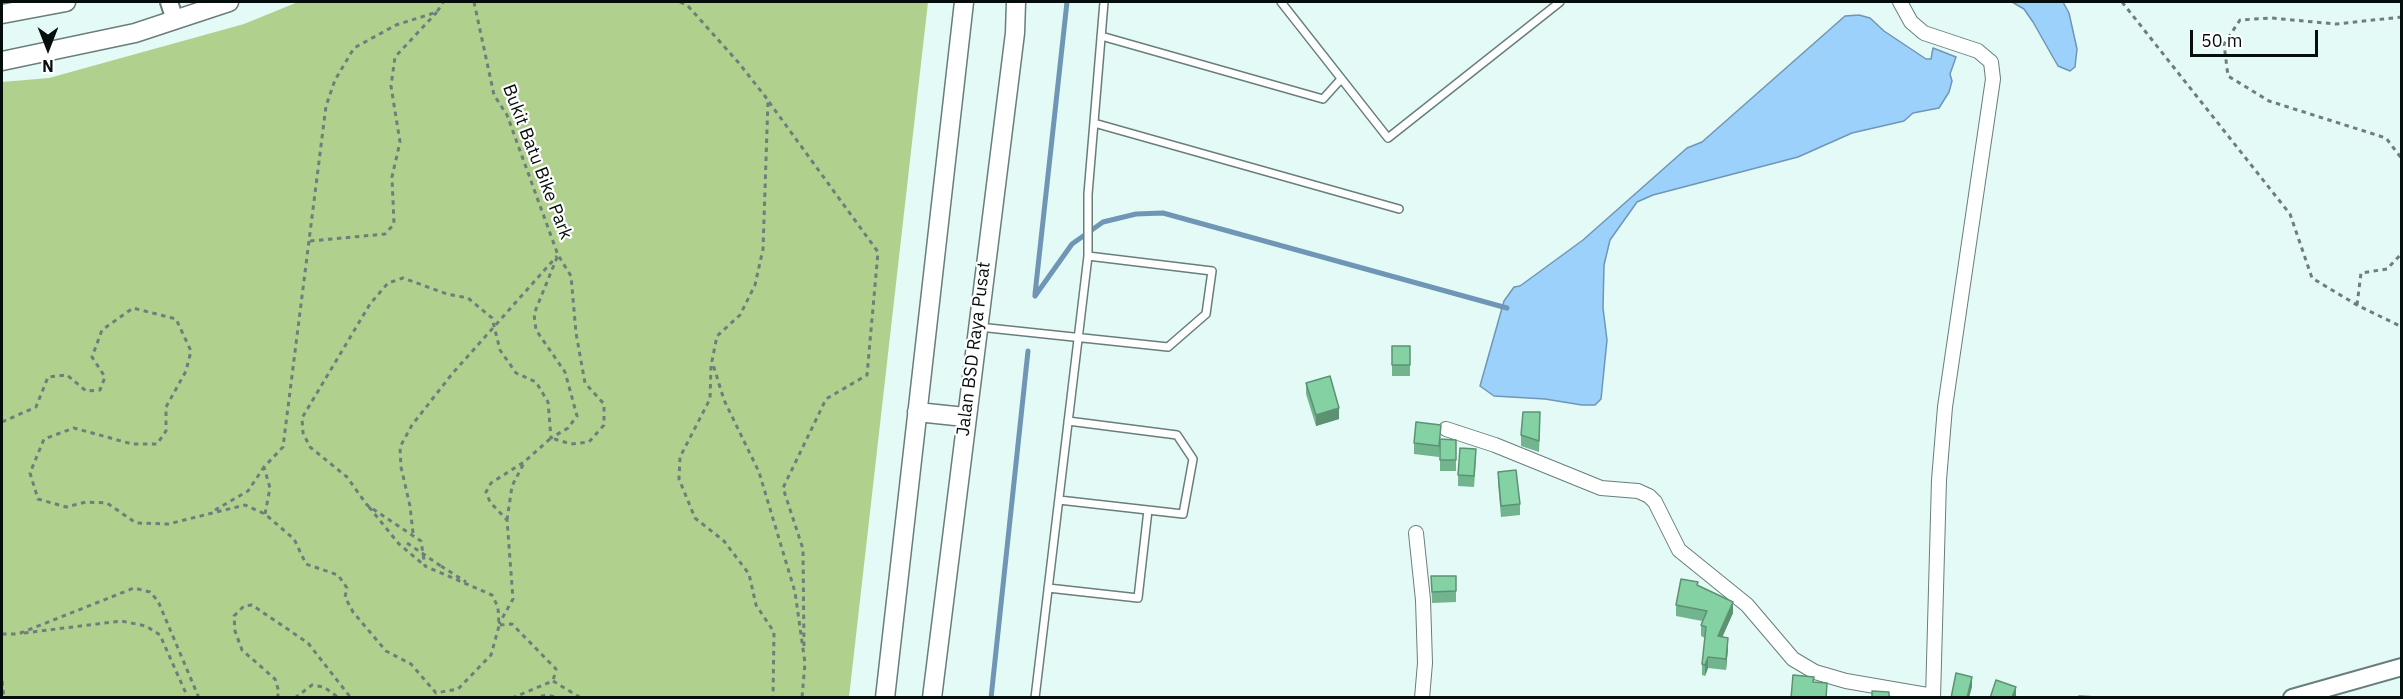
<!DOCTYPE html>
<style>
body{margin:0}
#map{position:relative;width:2403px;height:699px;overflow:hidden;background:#e3faf7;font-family:"IBM Plex Sans",sans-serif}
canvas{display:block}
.frame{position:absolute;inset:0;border:3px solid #060e0d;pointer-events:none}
.north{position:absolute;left:18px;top:18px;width:60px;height:60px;-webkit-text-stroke:4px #fff;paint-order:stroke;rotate:180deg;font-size:16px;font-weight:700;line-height:24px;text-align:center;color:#060e0d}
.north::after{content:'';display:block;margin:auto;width:21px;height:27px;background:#060e0d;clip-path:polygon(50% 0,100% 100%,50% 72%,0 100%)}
.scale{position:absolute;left:2190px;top:30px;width:128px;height:27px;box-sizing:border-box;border:3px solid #060e0d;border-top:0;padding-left:8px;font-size:18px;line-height:21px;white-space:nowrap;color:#060e0d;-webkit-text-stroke:4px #fff;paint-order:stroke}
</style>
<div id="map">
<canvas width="2403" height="699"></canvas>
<div class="frame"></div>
<div class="north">N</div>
<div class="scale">50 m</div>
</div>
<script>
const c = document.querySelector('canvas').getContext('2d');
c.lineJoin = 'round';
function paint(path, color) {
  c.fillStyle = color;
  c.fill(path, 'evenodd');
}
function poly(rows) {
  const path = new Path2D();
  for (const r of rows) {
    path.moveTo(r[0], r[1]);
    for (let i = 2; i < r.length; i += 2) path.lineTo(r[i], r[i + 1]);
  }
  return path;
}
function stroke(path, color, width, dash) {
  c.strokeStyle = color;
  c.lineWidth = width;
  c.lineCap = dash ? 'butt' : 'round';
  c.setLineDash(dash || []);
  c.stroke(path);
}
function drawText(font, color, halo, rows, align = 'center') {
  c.font = font + ' "IBM Plex Sans",sans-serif';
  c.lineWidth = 4.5;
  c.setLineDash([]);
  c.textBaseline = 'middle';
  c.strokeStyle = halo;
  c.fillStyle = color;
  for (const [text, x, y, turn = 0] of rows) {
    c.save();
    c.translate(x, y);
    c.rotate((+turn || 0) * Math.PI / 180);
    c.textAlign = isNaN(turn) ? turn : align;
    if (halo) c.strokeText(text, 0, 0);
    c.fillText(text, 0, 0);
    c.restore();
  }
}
paint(poly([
 [298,2,928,2,849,697,2,697,2,82,49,78,244,24]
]), '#b0d18d');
const water = poly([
 [2012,2,2063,2,2069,13,2077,49,2075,67,2070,71,2058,66,2033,22,2024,9,2012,2],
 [1859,15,1870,18,1884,31,1926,59,1931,59,1933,48,1956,57,1950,74,1952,81,1949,92,1939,108,1913,113,1904,121,1852,133,1798,157,1653,195,1637,202,1610,240,1604,265,1603,308,1607,340,1601,399,1595,405,1582,405,1545,399,1494,396,1480,386,1504,301,1514,287,1520,286,1583,240,1687,148,1702,142,1845,16,1859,15]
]);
paint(water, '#9cd1fb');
stroke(water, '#6f96b4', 1.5);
stroke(poly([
 [1035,294,1067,2],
 [1035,296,1072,244,1103,222,1136,214,1163,213,1507,308],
 [991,698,1028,351]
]), '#6f96b4', 5);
const service = poly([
 [1281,2,1388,138,1560,2],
 [1101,36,1323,99,1341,79],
 [1094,123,1399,209],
 [979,327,1168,347,1206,314,1212,271,1088,256],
 [1059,500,1183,514,1193,459,1177,435,1068,421],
 [1048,588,1138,598,1148,510],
 [1035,698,1088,256,1088,194,1104,2]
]);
const minor = poly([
 [1900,2,1911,22,1924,33,1978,51,1991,62,1993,79,1945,407,1939,480,1933,698],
 [1446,429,1495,445,1601,488,1638,491,1649,496,1655,502,1679,550,1747,605,1793,659,1815,672,1846,681,1933,696],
 [1416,533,1423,600,1425,663,1422,698]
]);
const tertiary = poly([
 [169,2,175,20],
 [2292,698,2402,667]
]);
const secondary = poly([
 [2,14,66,2],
 [2,61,135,33,229,2],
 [917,412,965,417],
 [885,698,964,2],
 [932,698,1015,33,1016,2]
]);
stroke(service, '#697e7b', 10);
stroke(minor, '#697e7b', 16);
stroke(tertiary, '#697e7b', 20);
stroke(secondary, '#697e7b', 21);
stroke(poly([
 [474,2,494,95,507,115,558,255,571,276,576,333,585,383,604,404,604,425,589,442,571,444,551,438,524,462,491,483,486,492,490,502,507,520,513,599,499,624],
 [680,2,688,6,738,62,768,100,763,249,755,285,740,315,717,336,712,361,724,400,759,472,795,592,805,663,802,698],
 [2122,2,2290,214,2312,278,2357,305,2402,327],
 [2402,17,2336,24,2271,18,2240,20,2224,44,2228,76,2269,101,2386,138,2402,159],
 [769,102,878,252,867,375,826,399,783,488,803,549,804,647],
 [310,241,385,234,394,224,392,177,400,142,391,86,395,57,437,12],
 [2357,305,2361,273,2387,269,2402,253],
 [711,366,710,399,680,457,679,479,695,518,724,541,749,574,756,605,774,632,773,698],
 [2,422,36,407,48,377,67,375,86,391,100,390,105,377,92,357,102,330,133,308,176,319,191,351,186,371,166,407,166,431,157,444,132,444,74,428,44,439,30,473,38,499,66,507,86,502,107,503,136,523,168,524,245,505,265,514,294,539,306,564,338,575,347,588,345,597,353,612,386,651,411,664,436,693,458,689,491,655,499,626,498,607,492,595,425,566,421,541,367,505,347,477,310,447,303,433,302,418,370,304,388,283,403,278,447,294,468,298,492,318,500,350,516,373,536,382,548,402,551,438,568,428,577,416,565,372,536,330,534,314,558,255],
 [369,507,399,544,424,565],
 [215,510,248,491,264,467],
 [265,514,270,488,264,467,283,447,326,106,335,80,354,48,396,25,437,12,443,2],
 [507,520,512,486,524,463],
 [413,533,410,506,401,467,400,447,412,425,452,374,557,256],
 [441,566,466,582],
 [500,625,512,624,556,669,553,681],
 [24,633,121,621,146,626,160,635,188,698],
 [2,634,18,634,134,588,150,592,158,601,199,698],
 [2,681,4,698],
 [553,681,581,698],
 [277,698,279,692,275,679,242,650,235,631,234,616,244,606,252,605,308,643,351,698],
 [295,698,312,685,324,687,339,698],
 [512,698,553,681],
 [532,698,547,695,560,698]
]), '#6f7e7c', 3, [4.5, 4.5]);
stroke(service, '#fff', 7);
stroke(minor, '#fff', 14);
stroke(tertiary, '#fff', 16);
stroke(secondary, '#fff', 18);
stroke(poly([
 [407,543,441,566]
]), '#6f7e7c', 3, [4.5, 4.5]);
paint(poly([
 [1392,346,1410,346,1410,376,1392,376],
 [1306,383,1339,419,1316,426,1306,394],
 [1540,423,1539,452,1521,446,1521,435],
 [1441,439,1456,440,1456,471,1440,471,1440,445,1439,457,1414,454,1414,443],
 [1476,460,1474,487,1458,486,1458,475],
 [1498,472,1520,504,1520,515,1501,517,1498,483],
 [1431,576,1456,576,1456,602,1432,603],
 [1698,586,1733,613,1722,637,1728,648,1726,670,1708,668,1705,676,1702,675,1702,664,1705,638,1701,636,1701,625,1702,621,1676,616,1676,605]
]), '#72b48d');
paint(poly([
 [1339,408,1339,419,1316,426,1316,415],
 [1733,602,1733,613,1718,647,1718,636],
 [1728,638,1728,648,1726,670,1726,659],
 [1708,657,1708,668,1705,676,1705,665],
 [1972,677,1972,687,1969,698,1967,698],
 [2016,687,2016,698,2012,697]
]), '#5c9273');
const building = poly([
 [1392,346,1410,346,1410,365,1392,365,1392,346],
 [1330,376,1339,408,1316,415,1306,383,1330,376],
 [1523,412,1540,412,1539,441,1521,435,1523,412],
 [1416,422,1441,425,1439,446,1414,443,1416,422],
 [1440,439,1456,440,1456,460,1440,460,1440,439],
 [1460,448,1476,449,1474,476,1458,475,1460,448],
 [1516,470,1520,504,1501,506,1498,472,1516,470],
 [1431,576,1456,576,1456,591,1432,592,1431,576],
 [1681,579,1698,582,1697,585,1733,602,1718,636,1728,638,1726,659,1708,657,1705,665,1702,664,1706,627,1701,625,1707,611,1676,605,1681,579],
 [1956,673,1972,677,1967,698,1951,698,1956,673],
 [1793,675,1814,677,1813,682,1827,683,1826,698,1791,698,1793,675],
 [1996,680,2016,687,2012,697,2015,698,1990,698,1996,680],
 [1872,691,1889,692,1889,698,1872,698,1872,691],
 [2079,696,2097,697,2097,698,2079,698,2079,696]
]);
paint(building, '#84d1a4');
stroke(building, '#5c9273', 1.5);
drawText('18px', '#060e0d', '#fff', [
 ["Bukit Batu Bike Park",537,162,69],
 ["Jalan BSD Raya Pusat",974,349,-83]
]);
</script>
